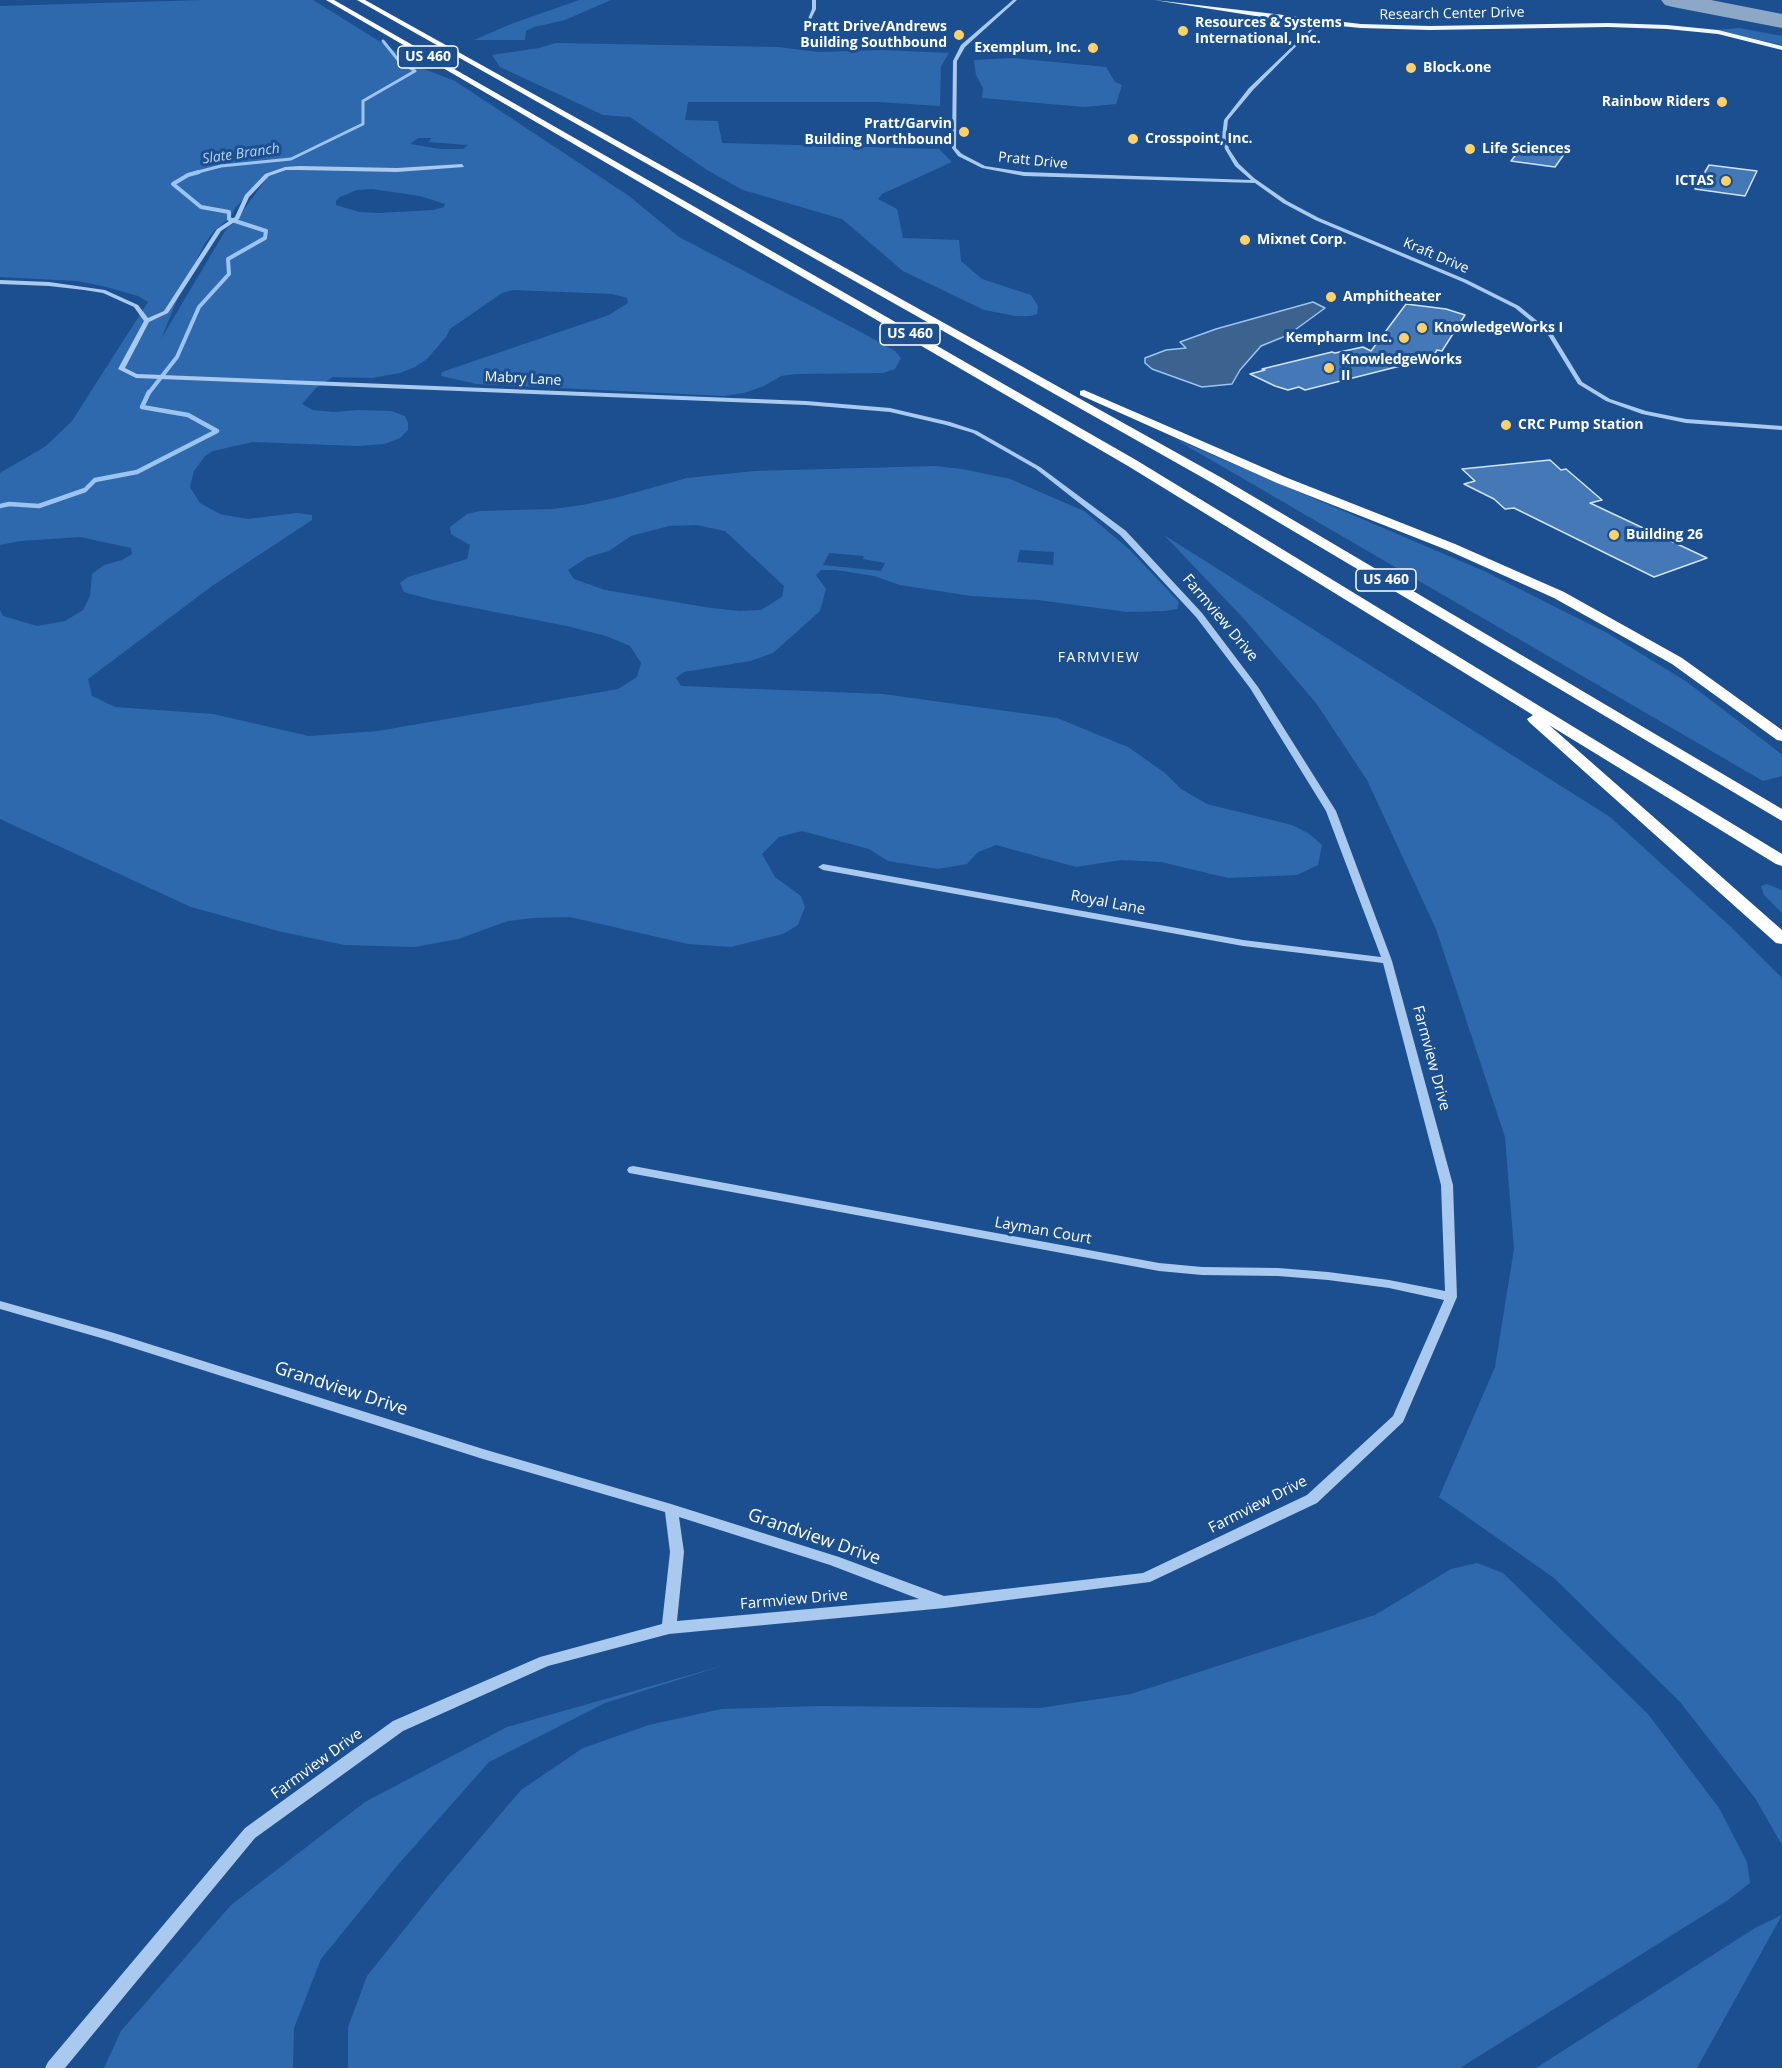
<!DOCTYPE html>
<style>
body{margin:0}
canvas{display:block;background:#1b4f8f}
</style>
<canvas width="1782" height="2068"></canvas>
<script>
const c = document.querySelector('canvas').getContext('2d');
c.lineJoin = 'round';
function paint(path, color) {
  c.fillStyle = color;
  c.fill(path, 'evenodd');
}
function poly(rows) {
  const path = new Path2D();
  for (const r of rows) {
    path.moveTo(r[0], r[1]);
    for (let i = 2; i < r.length; i += 2) path.lineTo(r[i], r[i + 1]);
  }
  return path;
}
function stroke(path, color, width, dash) {
  c.strokeStyle = color;
  c.lineWidth = width;
  c.lineCap = dash ? 'butt' : 'round';
  c.setLineDash(dash || []);
  c.stroke(path);
}
function drawText(font, color, halo, rows, align = 'center') {
  c.font = font + ' "Open Sans",sans-serif';
  c.lineWidth = 6;
  c.setLineDash([]);
  c.textBaseline = 'middle';
  c.strokeStyle = halo;
  c.fillStyle = color;
  for (const [text, x, y, turn = 0] of rows) {
    c.save();
    c.translate(x, y);
    c.rotate((+turn || 0) * Math.PI / 180);
    c.textAlign = isNaN(turn) ? turn : align;
    if (halo) c.strokeText(text, 0, 0);
    c.fillText(text, 0, 0);
    c.restore();
  }
}
paint(poly([
 [203,0,313,0,424,69,455,81,629,196,679,237,855,329,895,351,901,358,895,369,883,373,796,374,781,376,764,386,744,393,724,396,477,384,441,376,442,372,609,315,628,303,627,298,612,294,513,290,502,293,450,329,446,337,427,359,415,367,400,373,372,378,333,377,317,387,302,404,313,410,333,412,358,410,391,411,405,416,408,423,408,430,400,438,384,444,358,446,253,442,213,451,205,456,194,471,190,487,200,503,220,514,248,519,297,513,312,515,312,520,212,586,88,679,92,696,115,707,213,714,309,736,378,731,618,689,637,677,641,663,630,646,606,636,567,626,433,600,404,592,400,583,408,577,467,559,470,545,451,534,450,527,467,514,480,511,553,509,582,505,615,498,687,478,755,471,935,466,962,469,1010,479,1084,511,1130,550,1179,602,1177,609,1165,611,1127,612,1038,600,971,596,900,585,874,576,836,570,821,570,816,575,826,589,820,611,773,653,750,661,684,672,676,678,681,686,883,694,1057,718,1128,747,1165,773,1181,789,1207,804,1292,825,1308,833,1322,845,1318,865,1297,875,1228,878,1161,862,1121,860,1076,867,996,845,978,852,967,864,938,869,888,861,869,849,802,831,779,837,762,854,775,877,801,896,805,907,798,925,783,934,731,947,688,944,570,917,533,918,508,921,458,939,415,947,344,945,278,931,191,907,0,819,0,610,3,616,37,626,65,621,83,610,90,596,92,574,104,565,122,560,132,554,131,548,80,537,21,541,0,545,0,473,46,446,72,421,148,302,138,296,103,286,76,281,0,277,0,6],
 [418,138,432,138,428,142,468,145,463,149,440,149,410,144],
 [266,175,267,178,234,223,227,228,161,339,180,293,205,243,215,230,230,218,235,208],
 [372,189,420,196,445,204,444,207,433,210,379,213,359,212,336,205,336,201,340,197,357,190],
 [696,525,725,531,784,586,782,597,761,610,740,611,711,608,605,590,574,579,568,570,588,557,609,551,631,536,669,526],
 [1020,550,1054,552,1053,565,1017,562],
 [829,553,864,556,863,559,885,563,881,571,823,565],
 [579,0,611,0,565,20,534,27,526,31,525,40,474,40,511,24],
 [1739,28,1782,36,1782,45,1716,30],
 [556,43,778,47,818,52,882,50,949,53,941,66,940,106,878,102,688,102,685,120,718,121,722,143,939,149,952,162,882,194,878,199,897,209,903,238,959,240,961,261,982,279,1031,295,1038,306,1037,314,1030,316,1015,316,984,310,903,271,842,219,743,190,707,170,630,117,603,115,500,67,492,55,539,48],
 [1013,58,1106,67,1115,82,1122,85,1116,104,1084,107,982,98,983,88,976,75,974,60],
 [1175,439,1486,572,1609,634,1687,682,1771,746,1782,755,1782,776,1763,781],
 [1164,535,1610,817,1731,927,1782,978,1782,1845,1755,1798,1680,1702,1554,1578,1439,1497,1495,1367,1514,1249,1505,1137,1436,929,1367,780,1316,703,1245,620],
 [1767,884,1782,890,1782,913,1764,895,1761,886],
 [1477,1563,1503,1573,1648,1714,1719,1808,1747,1862,1750,1883,1728,1900,1460,2068,348,2068,348,2027,367,1976,435,1891,521,1790,583,1748,649,1725,721,1709,819,1706,1040,1708,1131,1694,1375,1615,1451,1569],
 [725,1665,605,1703,489,1762,396,1867,321,1959,294,2028,293,2068,104,2068,121,2031,231,1905,365,1802,507,1727],
 [1782,1915,1697,2068,1536,2068,1755,1928]
]), '#2e69ad');
const water = poly([
 [1313,302,1325,308,1288,335,1261,346,1240,370,1232,384,1202,387,1152,369,1145,363,1145,358,1166,350,1186,348,1180,342,1216,329,1313,302]
]);
paint(water, '#3c6290');
stroke(water, '#9cc4f0', 1.5);
stroke(poly([
 [194,173,221,166,291,159,363,124,363,101,415,71,399,61,383,41]
]), '#9cc4f0', 3);
stroke(poly([
 [148,394,177,357,199,307,229,274,228,259,265,238,266,231,229,219,229,212,201,207,173,184,188,175,199,172]
]), '#9cc4f0', 4);
stroke(poly([
 [0,506,9,504,39,506,85,490,95,480,137,472,217,431,188,415,142,407,149,392]
]), '#9cc4f0', 4.5);
paint(poly([
 [1661,0,1711,0,1782,14,1782,28,1673,7,1665,5,1661,0]
]), '#8da7c7');
const building = poly([
 [1524,144,1567,150,1555,167,1511,161,1524,144],
 [1709,165,1757,171,1745,196,1695,189,1709,165],
 [1406,304,1446,309,1465,315,1442,351,1437,350,1432,358,1305,390,1299,387,1288,390,1275,386,1250,374,1265,370,1262,369,1332,352,1335,353,1363,347,1371,351,1406,304],
 [1550,460,1561,470,1566,469,1602,500,1590,503,1707,558,1654,577,1514,508,1505,509,1494,499,1464,484,1475,481,1462,469,1550,460]
]);
paint(building, '#4478b7');
stroke(building, '#cfe3fa', 1.5);
paint(poly([
 [812,0,816,0,816,9,808,25,806,24,812,9,812,0],
 [1013,0,1017,0,965,47,957,61,956,148,962,154,985,166,1024,172,1251,180,1235,166,1225,149,1222,137,1224,120,1249,88,1318,22,1320,22,1253,90,1228,120,1226,137,1229,149,1239,164,1254,178,1287,201,1319,218,1467,280,1519,306,1552,333,1582,382,1610,399,1646,411,1686,419,1782,426,1782,430,1686,423,1642,414,1606,401,1578,384,1548,335,1515,308,1463,282,1315,220,1283,203,1255,183,1024,176,982,168,958,156,952,148,953,61,961,45,1013,0],
 [462,164,464,167,397,172,299,170,286,170,269,176,249,197,239,219,221,231,168,313,149,322,125,368,137,374,806,401,890,408,950,422,977,431,1040,467,1126,531,1202,613,1258,687,1336,811,1392,961,1453,1185,1457,1297,1403,1422,1317,1503,1150,1582,945,1608,669,1634,548,1666,403,1731,255,1838,65,2068,45,2068,48,2062,245,1828,393,1721,540,1657,662,1624,670,1552,665,1512,483,1459,108,1340,0,1309,0,1301,114,1333,483,1449,671,1504,839,1557,944,1596,1143,1573,1307,1495,1393,1416,1444,1300,1389,1288,1328,1280,1278,1276,1202,1275,1159,1271,629,1173,627,1170,629,1167,633,1166,1159,1263,1202,1267,1278,1268,1328,1272,1389,1280,1445,1291,1441,1185,1383,963,1243,946,823,870,818,867,823,864,1243,940,1381,957,1326,811,1250,688,1196,617,1120,535,1036,469,973,433,946,425,890,412,806,405,136,378,118,369,144,321,134,307,103,293,84,290,49,286,0,284,0,280,49,282,105,290,138,305,148,318,164,311,217,229,235,217,245,195,265,174,285,167,299,166,397,168,462,164],
 [679,1517,830,1565,919,1599,677,1621,684,1552,679,1517]
]), '#a9c9ee');
paint(poly([
 [1154,0,1361,24,1430,26,1608,23,1667,25,1718,30,1782,46,1782,50,1718,34,1667,29,1608,27,1430,30,1361,28,1287,21,1154,0]
]), '#f0f6ff');
paint(poly([
 [326,0,334,0,1136,460,1782,854,1782,866,1776,864,1549,725,1782,930,1782,944,1776,943,1529,722,1527,719,1533,715,1128,466,326,0],
 [357,0,365,0,1222,478,1782,809,1782,821,1214,484,357,0],
 [1084,390,1285,477,1455,544,1564,592,1682,658,1782,730,1782,741,1777,740,1672,664,1554,598,1447,550,1277,483,1080,395,1080,391,1084,390]
]), '#fff');
for (const [x, y, r, color] of [
 [1183,31,6,"#ffd166"],
 [959,35,6,"#ffd166"],
 [1093,48,6,"#ffd166"],
 [1411,68,6,"#ffd166"],
 [1722,102,6,"#ffd166"],
 [964,132,6,"#ffd166"],
 [1133,139,6,"#ffd166"],
 [1470,149,6,"#ffd166"],
 [1726,181,6,"#ffd166"],
 [1245,240,6,"#ffd166"],
 [1331,297,6,"#ffd166"],
 [1422,328,6,"#ffd166"],
 [1404,338,6,"#ffd166"],
 [1329,368,6,"#ffd166"],
 [1506,425,6,"#ffd166"],
 [1614,535,6,"#ffd166"]
]) {
  const dot = new Path2D();
  dot.arc(x, y, r, 0, 2 * Math.PI);
  c.fillStyle = color;
  c.fill(dot);
  stroke(dot, '#1b4f8f', 2);
}
drawText('14px', '#fff', '#1b4f8f', [
 ["Research Center Drive",1452,14,-1],
 ["Pratt Drive",1033,161,6],
 ["Kraft Drive",1436,256,23],
 ["Mabry Lane",523,379,3]
]);
drawText('bold 14px', '#fff', '#1b4f8f', [
 ["Resources & Systems",1195,23],
 ["International, Inc.",1195,39],
 ["Pratt Drive/Andrews",947,27,"right"],
 ["Building Southbound",947,43,"right"],
 ["Exemplum, Inc.",1081,48,"right"],
 ["Block.one",1423,68],
 ["Rainbow Riders",1710,102,"right"],
 ["Pratt/Garvin",952,124,"right"],
 ["Building Northbound",952,140,"right"],
 ["Crosspoint, Inc.",1145,139],
 ["Life Sciences",1482,149],
 ["ICTAS",1714,181,"right"],
 ["Mixnet Corp.",1257,240],
 ["Amphitheater",1343,297],
 ["KnowledgeWorks I",1434,328],
 ["Kempharm Inc.",1392,338,"right"],
 ["KnowledgeWorks",1341,360],
 ["II",1341,376],
 ["CRC Pump Station",1518,425],
 ["Building 26",1626,535]
], 'left');
for (const [x, y, w] of [
 [428,57,60],
 [910,334,60],
 [1386,580,60]
]) {
  const box = new Path2D();
  box.roundRect(x - w / 2, y - 11, w, 22, 4.5);
  c.fillStyle = '#1b4f8f';
  c.fill(box);
  stroke(box, '#fff', 1.5);
}
drawText('bold 14px', '#fff', null, [
 ["US 460",428,57],
 ["US 460",910,334],
 ["US 460",1386,580]
]);
drawText('italic 14px', '#b5d3f5', '#1b4f8f', [
 ["Slate Branch",241,154,-8]
]);
c.letterSpacing = '1.5px';
drawText('14px', '#fff', '#1b4f8f', [
 ["FARMVIEW",1099,658]
]);
c.letterSpacing = '0px';
drawText('15px', '#fff', '#1b4f8f', [
 ["Farmview Drive",1220,618,50],
 ["Royal Lane",1108,903,11],
 ["Farmview Drive",1431,1058,75],
 ["Layman Court",1043,1231,10],
 ["Farmview Drive",1258,1505,-27],
 ["Farmview Drive",794,1600,-5],
 ["Farmview Drive",317,1764,-36]
]);
drawText('18px', '#fff', '#1b4f8f', [
 ["Grandview Drive",341,1389,18],
 ["Grandview Drive",814,1537,19]
]);
</script>
